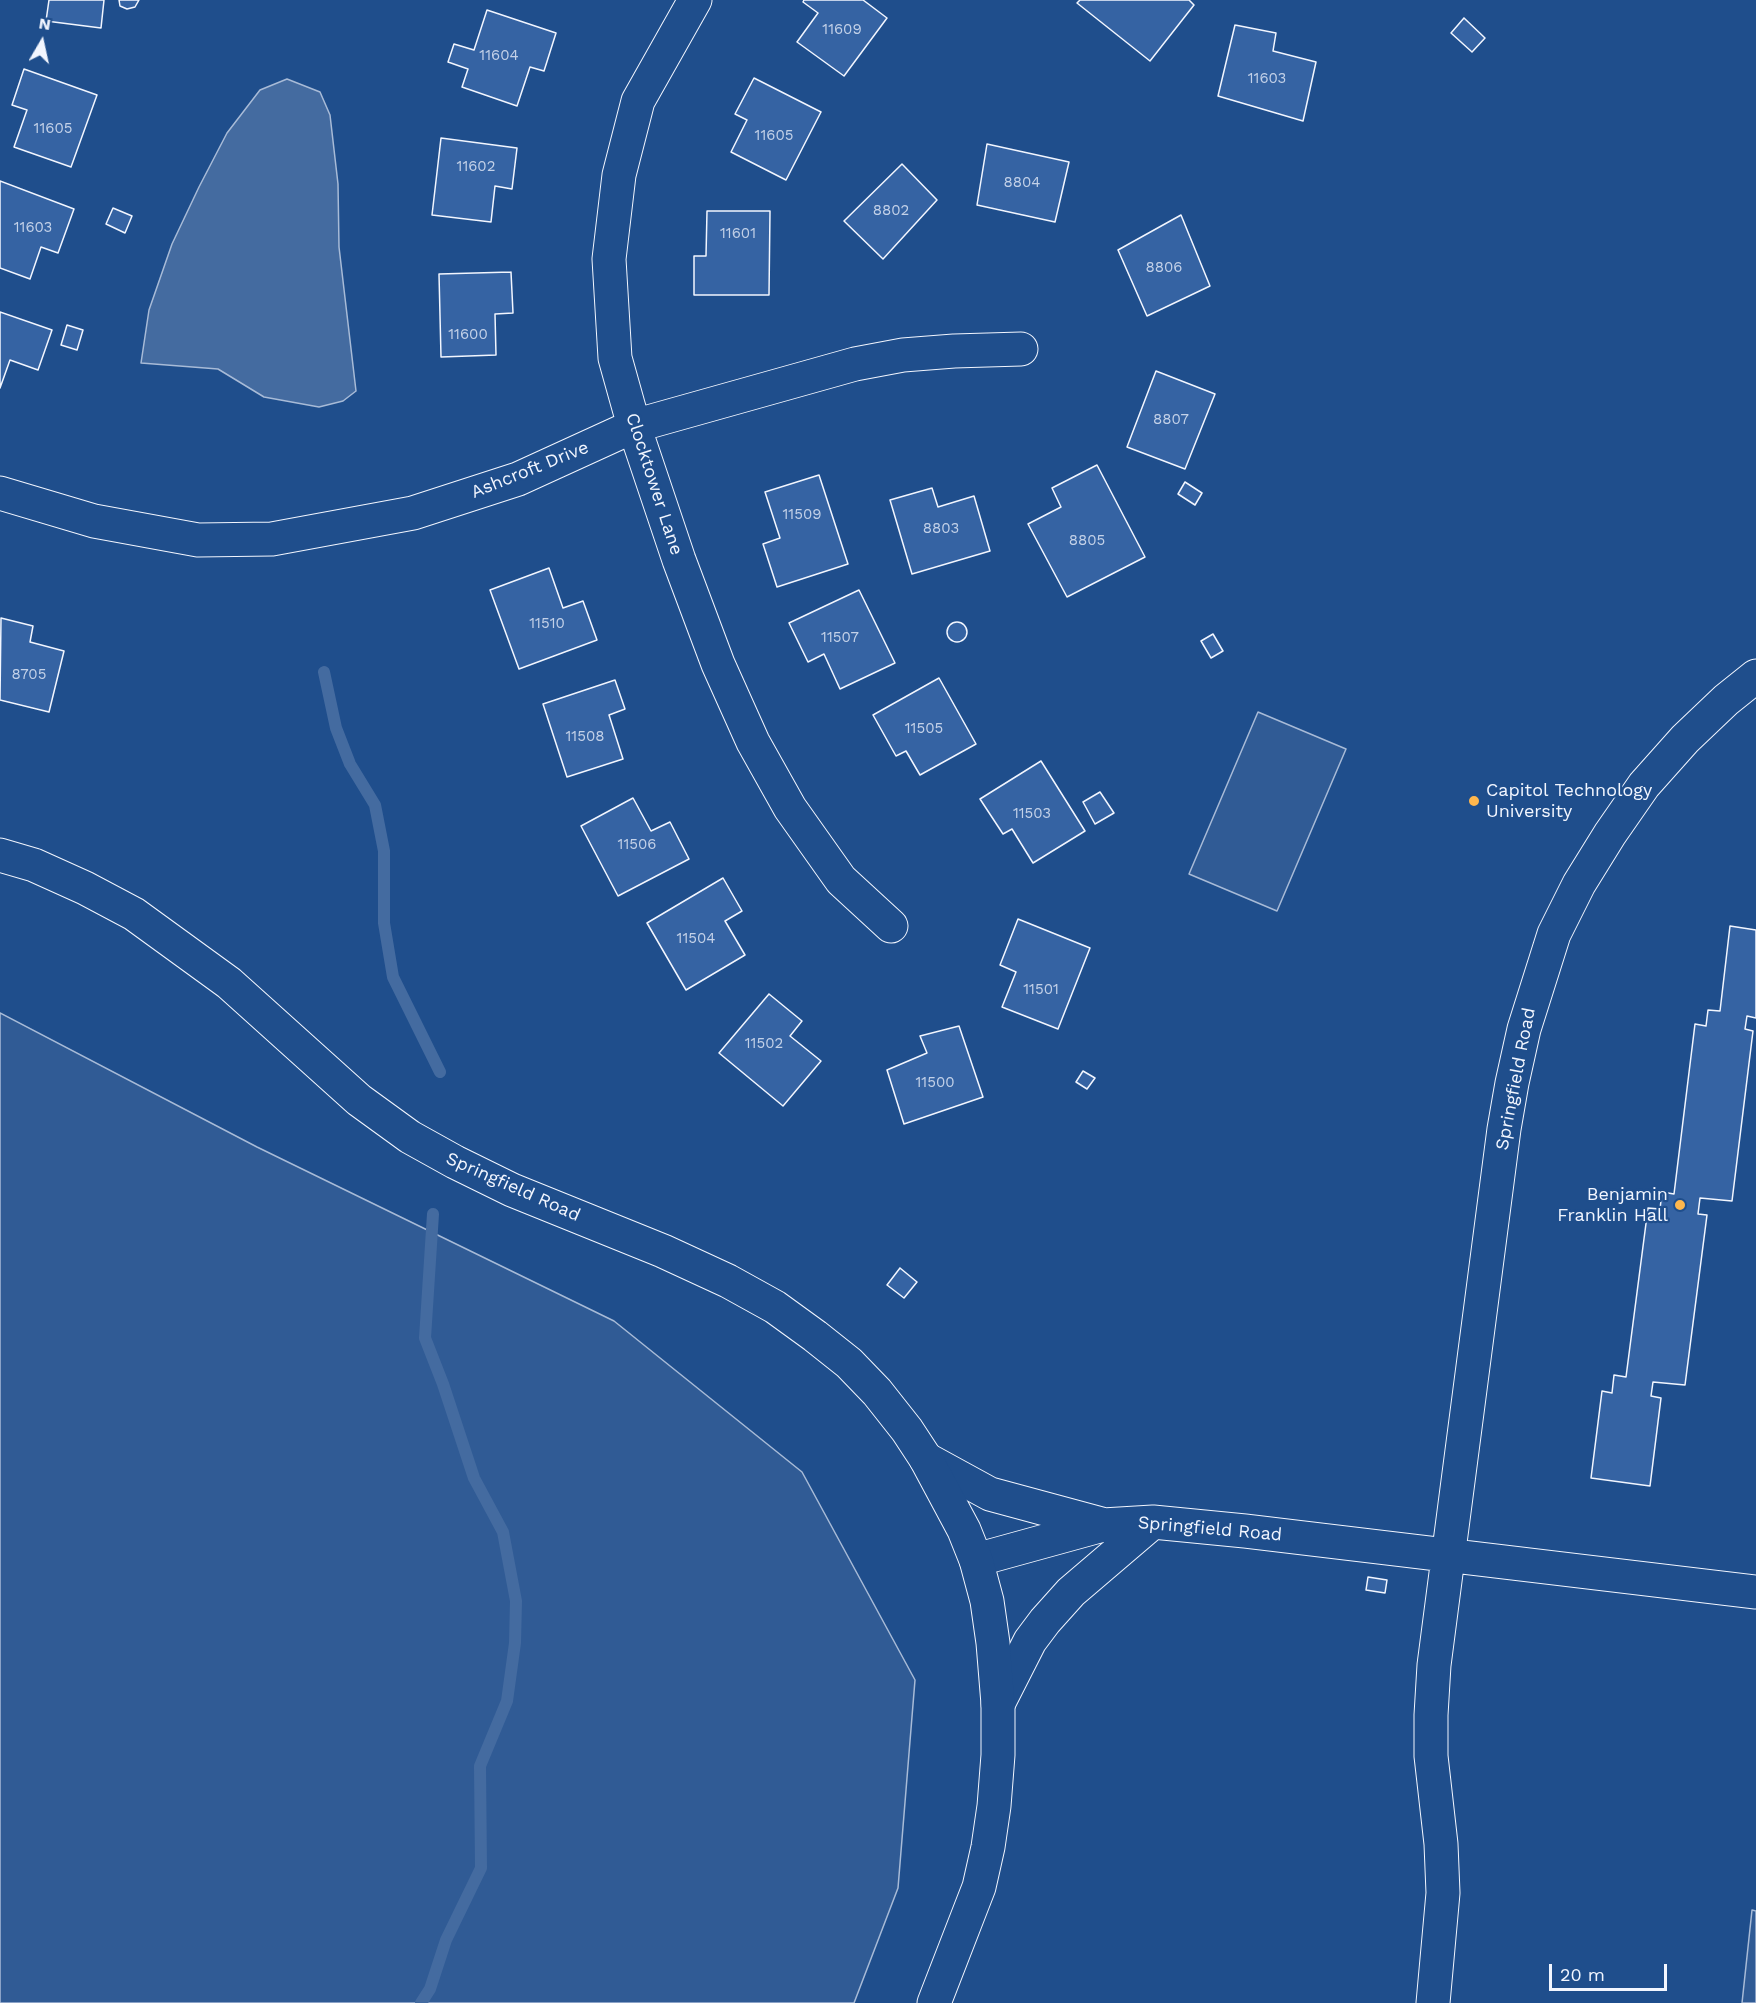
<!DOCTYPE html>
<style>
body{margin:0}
#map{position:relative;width:1756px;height:2003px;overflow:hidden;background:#1f4e8c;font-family:"Work Sans",sans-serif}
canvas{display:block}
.north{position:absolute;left:12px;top:12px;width:60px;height:60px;-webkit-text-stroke:4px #1f4e8c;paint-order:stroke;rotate:9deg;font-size:16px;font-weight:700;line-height:24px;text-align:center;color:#f2f6ff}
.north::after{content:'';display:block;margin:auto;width:21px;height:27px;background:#f2f6ff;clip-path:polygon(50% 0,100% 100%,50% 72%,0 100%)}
.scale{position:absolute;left:1549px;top:1964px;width:118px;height:27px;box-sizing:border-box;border:3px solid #f2f6ff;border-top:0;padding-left:8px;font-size:18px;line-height:21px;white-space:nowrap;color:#f2f6ff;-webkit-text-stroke:4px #1f4e8c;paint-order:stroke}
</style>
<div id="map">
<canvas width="1756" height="2003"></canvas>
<div class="north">N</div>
<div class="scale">20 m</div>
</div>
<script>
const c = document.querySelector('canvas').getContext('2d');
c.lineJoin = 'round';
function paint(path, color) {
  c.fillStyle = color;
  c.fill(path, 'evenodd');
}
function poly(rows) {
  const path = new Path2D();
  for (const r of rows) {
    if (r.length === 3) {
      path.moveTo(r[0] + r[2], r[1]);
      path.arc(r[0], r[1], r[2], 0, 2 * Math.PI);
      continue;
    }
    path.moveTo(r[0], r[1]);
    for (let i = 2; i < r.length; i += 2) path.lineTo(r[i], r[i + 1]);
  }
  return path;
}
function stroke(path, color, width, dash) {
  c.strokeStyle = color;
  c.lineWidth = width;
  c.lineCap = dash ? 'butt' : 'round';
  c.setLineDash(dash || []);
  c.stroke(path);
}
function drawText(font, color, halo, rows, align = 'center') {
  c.font = font + ' "Work Sans",sans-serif';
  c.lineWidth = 4.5;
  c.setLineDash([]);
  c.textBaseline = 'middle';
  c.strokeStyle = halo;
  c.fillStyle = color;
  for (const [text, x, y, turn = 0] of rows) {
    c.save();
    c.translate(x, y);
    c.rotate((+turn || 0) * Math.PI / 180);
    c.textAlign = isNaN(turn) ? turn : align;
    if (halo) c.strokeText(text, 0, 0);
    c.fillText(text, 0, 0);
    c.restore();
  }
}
const green = poly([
 [1258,712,1346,749,1277,911,1189,874,1258,712],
 [0,1013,257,1147,614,1321,802,1472,915,1680,898,1888,854,2003,0,2003,0,1013],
 [1752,1910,1756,1911,1756,2003,1742,2003,1752,1910]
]);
paint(green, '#305b95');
stroke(green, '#a8bbd7', 1.5);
const water = poly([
 [287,79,320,92,330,115,338,184,339,247,356,391,343,401,319,407,264,397,218,369,141,363,149,310,172,244,199,187,227,133,260,90,287,79]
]);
paint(water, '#446ba0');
stroke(water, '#a8bbd7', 1.5);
stroke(poly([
 [324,672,336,728,350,764,375,805,384,851,384,923,393,977,440,1072],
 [421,2003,430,1989,446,1940,481,1868,480,1766,507,1701,515,1643,516,1601,503,1532,474,1478,443,1384,425,1338,433,1214]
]), '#446ba0', 12);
const building = poly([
 [49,0,104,0,101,28,46,21,49,0],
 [119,0,139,0,135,7,127,9,120,6,119,0],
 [804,0,863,0,887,18,844,76,797,42,818,13,803,2,804,0],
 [1080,0,1189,0,1194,5,1150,61,1077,3,1080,0],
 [487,10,556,33,544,71,530,67,517,106,462,87,468,69,448,62,454,44,474,50,487,10],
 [1464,18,1485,38,1472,52,1451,33,1464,18],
 [1235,25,1276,33,1273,51,1316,62,1303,121,1218,96,1235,25],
 [24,69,97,95,71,167,14,147,27,110,12,105,24,69],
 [754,78,821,112,786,180,731,152,747,120,735,114,754,78],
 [441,138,517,148,512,189,495,186,491,222,432,215,441,138],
 [987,144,1069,162,1055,222,977,205,987,144],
 [902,164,937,200,883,259,844,221,902,164],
 [0,181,74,209,58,253,41,247,30,279,0,268,0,181],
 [113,208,132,216,125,233,106,224,113,208],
 [707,211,770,211,769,295,694,295,694,256,706,256,707,211],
 [1181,215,1210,286,1147,316,1118,250,1181,215],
 [511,272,513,313,495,314,496,355,441,357,439,274,511,272],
 [0,312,52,330,38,370,10,360,0,388,0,312],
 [67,325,83,330,77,350,61,345,67,325],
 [1156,371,1215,394,1185,469,1127,447,1156,371],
 [1097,465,1145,557,1067,597,1028,524,1061,507,1052,488,1097,465],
 [819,475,848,564,777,587,763,544,780,538,765,492,819,475],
 [1185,482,1202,493,1195,505,1178,494,1185,482],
 [932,488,938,507,974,496,990,551,912,574,890,500,932,488],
 [549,568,563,608,583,601,597,640,519,669,490,590,549,568],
 [859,590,895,663,840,689,824,654,808,662,789,623,859,590],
 [1,618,33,626,30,642,64,651,49,712,0,700,1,618],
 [957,632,10],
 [1213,634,1223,651,1211,658,1201,641,1213,634],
 [939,678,976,744,920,775,906,751,896,756,873,715,939,678],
 [615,680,625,709,609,715,623,759,567,777,543,704,615,680],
 [1041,761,1085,831,1033,863,1012,829,1003,834,980,799,1041,761],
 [1100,792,1114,813,1095,824,1083,802,1100,792],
 [633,798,651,831,670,822,689,859,618,896,581,826,633,798],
 [723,878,742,911,725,921,745,955,686,990,647,923,723,878],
 [1018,919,1090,948,1058,1029,1002,1007,1016,972,1000,965,1018,919],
 [1730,926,1756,930,1756,1018,1747,1016,1745,1029,1753,1031,1732,1201,1700,1198,1698,1214,1707,1215,1685,1385,1653,1382,1651,1396,1661,1398,1650,1486,1591,1478,1602,1391,1612,1393,1614,1375,1626,1377,1648,1208,1660,1209,1662,1192,1674,1194,1695,1024,1706,1026,1708,1010,1720,1011,1730,926],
 [769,994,802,1021,790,1036,821,1061,783,1106,719,1053,769,994],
 [959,1026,983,1097,904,1124,887,1070,927,1053,920,1036,959,1026],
 [1083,1071,1095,1078,1087,1089,1076,1082,1083,1071],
 [900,1268,917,1282,904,1298,887,1285,900,1268],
 [1368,1577,1387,1580,1385,1593,1366,1590,1368,1577]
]);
paint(building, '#3563a3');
stroke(building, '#f2f6ff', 1.5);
const minor = poly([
 [695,0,638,101,619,175,609,259,615,358,634,426,679,560,718,664,753,742,790,808,841,880,891,926],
 [0,493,94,521,198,540,272,539,413,513,518,479,634,426,855,364,903,355,954,351,1021,349],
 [926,1459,990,1494,1101,1524],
 [976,1560,1103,1525,1153,1522,1245,1531,1756,1592],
 [998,1704,1030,1641,1045,1621,1071,1592,1153,1522],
 [1433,2003,1443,1893,1441,1844,1431,1756,1431,1715,1434,1665,1504,1129,1512,1083,1524,1029,1554,934,1579,884,1610,834,1644,785,1685,739,1726,700,1756,676]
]);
const tertiary = poly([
 [0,855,34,865,85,888,134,914,229,983,359,1100,410,1137,455,1162,512,1190,663,1251,728,1281,775,1307,815,1336,849,1363,877,1392,907,1430,926,1459,964,1530,976,1560,987,1601,993,1643,998,1704,998,1755,994,1806,988,1847,979,1887,934,2003]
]);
stroke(minor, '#f2f6ff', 35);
stroke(tertiary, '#f2f6ff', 35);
stroke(minor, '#1f4e8c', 33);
stroke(tertiary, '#1f4e8c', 33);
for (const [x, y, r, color] of [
 [1474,801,6,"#ffb74d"],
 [1680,1205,6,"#ffb74d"]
]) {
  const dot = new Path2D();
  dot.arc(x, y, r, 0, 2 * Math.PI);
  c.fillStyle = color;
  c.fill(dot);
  stroke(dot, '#1f4e8c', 2);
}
drawText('15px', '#c3d1e8', null, [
 ["11609",842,30],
 ["11604",499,56],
 ["11603",1267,79],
 ["11605",53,129],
 ["11605",774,136],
 ["11602",476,167],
 ["8804",1022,183],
 ["8802",891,211],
 ["11603",33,228],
 ["11601",738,234],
 ["8806",1164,268],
 ["11600",468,335],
 ["8807",1171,420],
 ["11509",802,515],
 ["8803",941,529],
 ["8805",1087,541],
 ["11510",547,624],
 ["11507",840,638],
 ["8705",29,675],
 ["11505",924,729],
 ["11508",585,737],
 ["11503",1032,814],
 ["11506",637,845],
 ["11504",696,939],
 ["11501",1041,990],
 ["11502",764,1044],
 ["11500",935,1083]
]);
drawText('18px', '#f2f6ff', '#1f4e8c', [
 ["Ashcroft Drive",530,470,-22],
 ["Clocktower Lane",654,484,72],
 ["Springfield Road",1516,1079,-79],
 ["Springfield Road",513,1187,24],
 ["Springfield Road",1210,1529,5]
]);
drawText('18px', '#f2f6ff', '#1f4e8c', [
 ["Capitol Technology",1486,791],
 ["University",1486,812],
 ["Benjamin",1668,1195,"right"],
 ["Franklin Hall",1668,1216,"right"]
], 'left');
</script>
